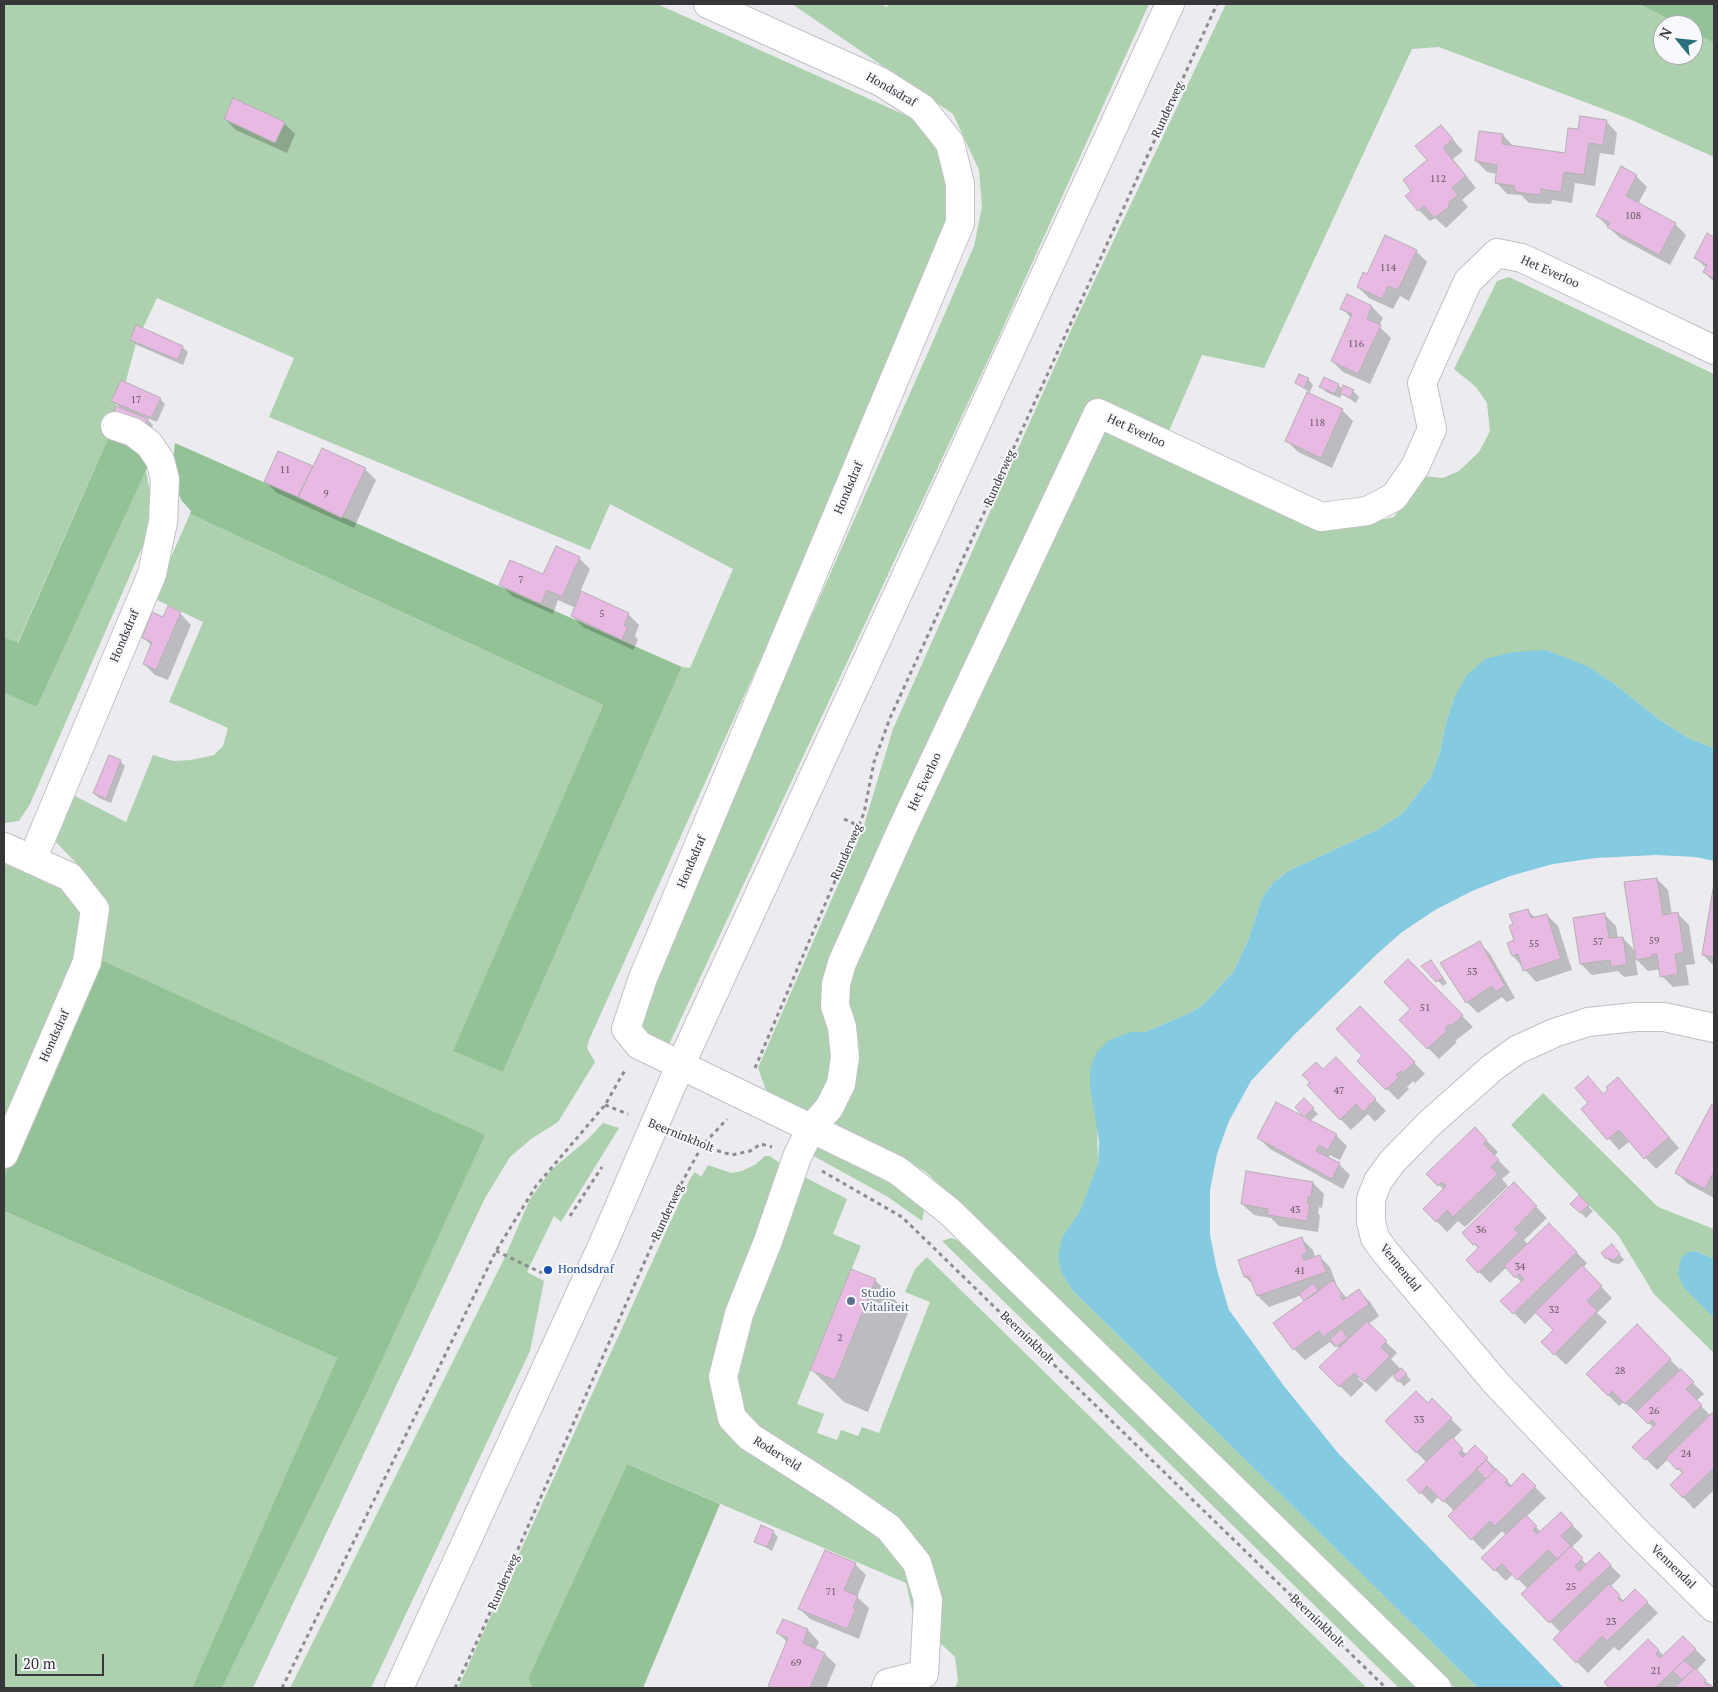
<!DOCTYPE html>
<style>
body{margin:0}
#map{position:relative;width:1718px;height:1692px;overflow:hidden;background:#ebebf0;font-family:"PT Serif",serif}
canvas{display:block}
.frame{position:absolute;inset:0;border:5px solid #373739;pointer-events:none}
.north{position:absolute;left:1653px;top:15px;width:50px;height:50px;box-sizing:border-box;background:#f8f9fd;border:1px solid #ababaf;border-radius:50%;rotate:298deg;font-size:14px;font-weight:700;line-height:20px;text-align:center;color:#373739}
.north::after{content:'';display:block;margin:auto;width:18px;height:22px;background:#29707d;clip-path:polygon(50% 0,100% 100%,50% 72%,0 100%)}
.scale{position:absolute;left:15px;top:1654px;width:89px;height:22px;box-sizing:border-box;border:2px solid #373739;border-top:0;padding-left:6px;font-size:15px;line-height:18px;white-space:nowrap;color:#373739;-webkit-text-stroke:4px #f8f9fd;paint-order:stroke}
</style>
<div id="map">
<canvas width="1718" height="1692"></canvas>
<div class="frame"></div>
<div class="north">N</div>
<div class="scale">20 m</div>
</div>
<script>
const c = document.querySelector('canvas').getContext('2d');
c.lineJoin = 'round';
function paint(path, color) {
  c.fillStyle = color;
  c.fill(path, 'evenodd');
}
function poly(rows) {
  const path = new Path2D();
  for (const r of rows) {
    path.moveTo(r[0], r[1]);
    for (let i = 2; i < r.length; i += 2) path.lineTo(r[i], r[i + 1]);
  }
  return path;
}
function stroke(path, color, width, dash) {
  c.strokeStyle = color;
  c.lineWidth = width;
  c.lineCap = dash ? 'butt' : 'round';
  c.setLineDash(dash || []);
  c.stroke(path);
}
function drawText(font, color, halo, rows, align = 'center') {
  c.font = font + ' "PT Serif",serif';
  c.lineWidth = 4;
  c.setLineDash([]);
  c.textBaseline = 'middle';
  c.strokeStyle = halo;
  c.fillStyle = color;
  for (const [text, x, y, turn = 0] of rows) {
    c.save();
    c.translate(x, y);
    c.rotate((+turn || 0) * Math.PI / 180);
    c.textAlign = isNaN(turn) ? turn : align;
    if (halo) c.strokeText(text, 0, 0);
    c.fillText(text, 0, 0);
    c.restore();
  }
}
paint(poly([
 [4,4,657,4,914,119,946,164,952,210,914,319,589,1040,587,1048,595,1062,558,1122,531,1139,510,1157,485,1198,253,1688,222,1688,366,1395,484,1135,93,975,4,1176,4,864,58,885,76,902,99,958,105,941,106,912,98,893,83,870,52,838,67,792,126,822,153,755,173,761,191,760,214,755,223,746,228,728,169,702,203,622,153,598,190,514,603,705,454,1050,503,1072,682,667,690,668,733,569,610,504,590,550,269,417,294,358,157,298,136,343,126,381,115,407,117,418,17,644,4,637],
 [792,4,880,4,887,7,888,4,1149,4,1001,332,664,1055,645,1037,637,1017,642,1000,933,341,974,246,982,207,979,170,953,114],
 [1226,4,1639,4,1680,25,1663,25,1663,55,1693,55,1693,32,1714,43,1714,157,1627,118,1439,47,1412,49,1264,368,1202,355,1159,454,1363,524,1394,517,1423,476,1443,478,1459,471,1479,452,1490,431,1487,403,1476,387,1454,369,1497,281,1509,277,1714,374,1714,748,1690,739,1660,720,1612,682,1586,666,1546,650,1454,698,1446,723,1440,752,1431,777,1402,814,1377,830,1288,871,1272,884,1262,898,1248,941,1233,972,1204,1004,1192,1012,1145,1032,1131,1032,1097,1124,1098,1164,1092,1185,1080,1211,1062,1237,1062,1274,1072,1290,1478,1688,1455,1688,926,1172,870,1141,859,1138,766,1090,758,1068,864,825,893,729,1071,330],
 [146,471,155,518,30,804,19,821,4,823,4,693,37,707],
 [1543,1093,1658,1207,1714,1229,1714,1259,1696,1251,1684,1288,1714,1318,1714,1353,1654,1294,1618,1235,1511,1125],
 [603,1123,619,1128,561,1222,554,1216,527,1272,544,1281,530,1351,371,1688,290,1688,504,1259,530,1199,551,1170,587,1140],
 [815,1144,906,1192,921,1204,924,1211,922,1221,888,1197,810,1154],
 [765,1156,770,1156,785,1167,847,1199,833,1234,861,1246,797,1404,824,1414,817,1433,837,1440,841,1430,858,1436,862,1427,879,1433,930,1302,905,1292,915,1269,927,1257,1367,1688,955,1688,958,1681,955,1657,936,1639,935,1584,882,1534,917,1584,918,1636,906,1583,627,1464,528,1678,532,1688,458,1688,690,1179,695,1172,701,1177,708,1165,731,1173,742,1171,756,1164],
 [4,1211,337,1358,192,1688,4,1688],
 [951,1238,959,1241,1416,1688,1399,1688,942,1241]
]), '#add1ae');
paint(poly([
 [1639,4,1714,4,1714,43,1693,32,1693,25,1680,25],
 [117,418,156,434,146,471,37,707,4,693,4,637,18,643],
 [175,443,682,667,503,1072,453,1051,603,705,190,514,191,511,182,501,171,480],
 [99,959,485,1135,366,1395,222,1688,192,1688,337,1358,4,1211,4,1176],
 [627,1464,720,1504,643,1688,532,1688,528,1678]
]), '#94c297');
paint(poly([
 [1546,650,1587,666,1612,682,1660,720,1690,739,1714,748,1714,861,1696,857,1656,855,1596,858,1553,864,1510,876,1472,891,1435,910,1402,932,1377,954,1294,1035,1251,1081,1229,1121,1217,1154,1210,1190,1210,1235,1217,1270,1229,1310,1284,1386,1338,1453,1564,1688,1478,1688,1072,1290,1062,1274,1058,1258,1062,1237,1080,1211,1098,1164,1099,1141,1090,1087,1090,1069,1096,1053,1109,1040,1131,1032,1145,1032,1192,1012,1204,1004,1233,972,1248,941,1262,898,1272,884,1288,871,1377,830,1402,814,1431,777,1440,752,1446,723,1454,698,1467,675,1485,659,1513,652],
 [1696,1251,1714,1259,1714,1318,1684,1288,1678,1274,1681,1258,1688,1252]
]), '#84cae0');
paint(poly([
 [225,119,284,123,295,134,287,153,236,130],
 [1606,121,1617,133,1614,155,1600,153,1595,186,1575,183,1572,203,1552,200,1551,204,1529,203,1521,195,1507,194,1496,182,1497,174,1487,172,1476,161,1503,135,1514,147,1566,154,1579,131],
 [1441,126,1463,151,1453,159,1476,188,1462,200,1468,207,1446,228,1435,218,1430,221,1419,210,1413,191,1429,160],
 [1636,176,1647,187,1638,204,1675,224,1686,235,1670,265,1620,238,1597,216],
 [1708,235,1714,238,1714,282,1704,272,1706,268,1696,258],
 [1416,251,1427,262,1409,301,1400,296,1393,309,1369,298,1358,287,1368,276],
 [1348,296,1372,307,1383,318,1379,326,1391,338,1370,384,1343,372,1332,361,1352,319,1342,308],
 [131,339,182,347,188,352,183,365,137,345],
 [1308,379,1313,385,1309,394,1342,410,1353,421,1332,468,1298,452,1287,441,1309,392,1296,383],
 [1338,385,1343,389,1344,387,1353,391,1359,397,1356,403,1342,394,1340,398,1326,392,1321,386],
 [160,399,165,404,157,422,145,417,153,425,149,434,113,401],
 [279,452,313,468,365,469,376,480,354,528,277,493,265,481],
 [579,558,590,569,580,592,628,614,639,625,635,636,638,640,633,650,583,627,572,616,576,608,558,600,553,614,512,596,501,585,544,576],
 [180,613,191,625,168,680,155,675,144,664,152,646,143,637,163,618],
 [120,761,125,766,111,803,99,798,94,793],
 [1657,879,1668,890,1672,915,1678,914,1689,925,1695,964,1686,965,1689,985,1673,987,1662,976,1661,969,1648,971,1635,958,1638,975,1624,977,1618,971,1592,975,1581,964,1605,915,1616,926,1618,939,1623,938,1635,951],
 [1714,891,1714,966,1703,955],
 [1527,910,1536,918,1547,915,1558,926,1572,970,1536,982,1513,956,1509,943,1516,941,1514,925],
 [1479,942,1490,954,1515,998,1507,1002,1502,997,1478,1013,1467,1002],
 [1408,961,1473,1027,1455,1041,1457,1042,1439,1059,1400,1020,1412,1009],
 [1431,961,1447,983,1443,986,1423,966],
 [1360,1007,1425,1074,1415,1083,1413,1081,1407,1087,1409,1089,1398,1100,1359,1061,1364,1056],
 [1336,1059,1386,1111,1375,1122,1368,1114,1351,1130,1308,1085],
 [1588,1078,1604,1095,1618,1079,1679,1148,1656,1169,1630,1141,1619,1150,1583,1109,1589,1103],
 [1304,1100,1318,1114,1310,1121,1296,1107],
 [1712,1106,1714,1107,1714,1198,1688,1184,1677,1173],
 [1475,1129,1498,1152,1494,1156,1510,1172,1502,1179,1508,1186,1465,1227,1458,1221,1447,1232,1425,1209,1444,1190,1428,1174],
 [1336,1135,1347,1146,1340,1160,1330,1155,1328,1158,1339,1164,1350,1175,1343,1189,1270,1149,1259,1138],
 [1313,1183,1324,1194,1322,1208,1319,1207,1318,1213,1320,1216,1318,1232,1279,1226,1271,1218,1254,1215,1242,1204],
 [1514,1184,1547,1218,1524,1240,1528,1245,1549,1225,1587,1263,1583,1268,1612,1298,1597,1313,1607,1322,1566,1365,1543,1342,1555,1330,1537,1312,1525,1324,1502,1301,1521,1282,1507,1267,1490,1283,1467,1260,1479,1249,1463,1233],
 [1579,1197,1593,1211,1586,1218,1572,1204],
 [1302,1239,1313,1250,1315,1257,1319,1256,1330,1267,1336,1283,1334,1284,1348,1299,1359,1291,1370,1302,1379,1316,1368,1324,1397,1353,1391,1359,1411,1380,1404,1386,1393,1375,1376,1392,1360,1377,1358,1379,1364,1384,1351,1397,1321,1367,1340,1348,1337,1346,1335,1347,1330,1342,1305,1360,1294,1349,1306,1301,1302,1295,1269,1307,1258,1296,1254,1285,1245,1277,1240,1261],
 [1617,1251,1624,1260,1619,1264,1612,1263,1606,1258],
 [875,1280,908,1313,868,1412,844,1402,811,1369],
 [1637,1326,1704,1394,1696,1401,1711,1416,1714,1413,1714,1490,1694,1509,1672,1485,1683,1474,1668,1459,1657,1470,1634,1447,1654,1428,1624,1402,1619,1406,1587,1374],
 [1432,1400,1462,1430,1452,1440,1467,1455,1475,1447,1512,1486,1523,1475,1546,1498,1526,1517,1541,1532,1561,1514,1583,1536,1571,1548,1587,1565,1599,1554,1621,1576,1610,1587,1624,1601,1635,1590,1658,1613,1619,1651,1614,1647,1588,1673,1554,1639,1561,1633,1523,1594,1528,1589,1513,1574,1506,1581,1483,1558,1506,1535,1502,1531,1483,1550,1449,1516,1454,1511,1439,1496,1432,1504,1409,1480,1427,1463,1387,1421,1428,1404],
 [773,1532,778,1537,772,1551,756,1541],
 [855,1564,866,1575,857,1597,869,1608,859,1639,810,1619,799,1608,812,1578,815,1579],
 [783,1620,808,1630,819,1642,815,1650,825,1654,836,1665,826,1688,772,1688,769,1686,788,1643,778,1633],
 [1683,1637,1706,1660,1696,1671,1713,1688,1611,1688,1606,1683,1648,1640,1664,1656]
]), '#0003');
const building = poly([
 [233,98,285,122,275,143,224,119,233,98],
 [1580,116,1607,120,1603,145,1589,143,1584,175,1564,172,1561,192,1541,189,1541,194,1537,195,1517,192,1514,190,1515,186,1495,183,1497,165,1475,161,1479,131,1503,134,1502,144,1565,153,1568,128,1578,129,1580,116],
 [1441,125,1453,139,1443,148,1466,176,1452,188,1458,195,1449,202,1449,207,1434,218,1424,206,1418,211,1405,196,1411,191,1403,180,1427,160,1415,146,1441,125],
 [1621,166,1637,175,1626,196,1676,223,1659,255,1607,227,1610,223,1596,216,1621,166],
 [1707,233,1714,237,1714,279,1703,272,1707,265,1694,258,1707,233],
 [1385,235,1417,250,1398,290,1388,286,1382,299,1357,287,1363,272,1367,274,1385,235],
 [1347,294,1372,306,1367,319,1381,325,1358,374,1331,361,1352,314,1340,309,1347,294],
 [136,325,183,346,178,360,130,340,136,325],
 [1299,374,1309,378,1304,388,1295,383,1299,374],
 [1324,377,1339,384,1335,394,1319,387,1324,377],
 [121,380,161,398,151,418,111,401,121,380],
 [1343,385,1354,390,1350,398,1340,393,1343,385],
 [1307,392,1343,409,1321,458,1285,441,1307,392],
 [116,406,148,419,144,429,112,417,116,406],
 [322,448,366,468,342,518,298,497,322,448],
 [278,451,313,466,298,497,264,482,278,451],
 [556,546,580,557,562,597,547,590,541,604,499,585,510,560,543,574,556,546],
 [581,591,629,613,624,626,628,627,622,640,571,616,581,591],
 [168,606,181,612,156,670,143,664,152,642,142,638,152,612,163,617,168,606],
 [109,755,121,760,106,799,93,793,109,755],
 [1657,878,1663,915,1678,912,1684,953,1675,954,1678,974,1660,977,1657,954,1651,955,1652,957,1636,960,1624,882,1657,878],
 [1714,883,1714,957,1702,955,1714,883],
 [1528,909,1531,918,1547,914,1561,959,1523,971,1518,954,1512,956,1507,943,1514,940,1509,926,1513,924,1509,914,1528,909],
 [1605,913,1609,938,1623,937,1627,964,1611,967,1610,960,1580,964,1573,918,1605,913],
 [1480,941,1505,986,1495,992,1492,986,1466,1003,1440,963,1480,941],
 [1408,959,1463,1015,1451,1026,1449,1024,1445,1029,1447,1031,1427,1049,1399,1020,1410,1009,1384,982,1408,959],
 [1431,960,1443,978,1436,982,1421,966,1431,960],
 [1360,1006,1415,1062,1403,1073,1401,1071,1396,1075,1399,1077,1386,1090,1357,1061,1362,1056,1336,1029,1360,1006],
 [1336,1057,1376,1099,1363,1112,1356,1104,1340,1120,1307,1085,1310,1082,1302,1075,1316,1062,1323,1069,1336,1057],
 [1588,1076,1603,1094,1608,1090,1606,1087,1618,1077,1669,1137,1644,1159,1619,1130,1607,1140,1581,1109,1588,1103,1575,1088,1588,1076],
 [1304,1098,1314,1108,1304,1117,1295,1107,1304,1098],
 [1276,1102,1337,1134,1328,1150,1319,1145,1316,1151,1340,1163,1332,1179,1257,1138,1276,1102],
 [1712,1104,1714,1105,1714,1171,1705,1189,1675,1173,1712,1104],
 [1475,1127,1487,1140,1484,1144,1499,1160,1491,1167,1498,1174,1453,1217,1447,1210,1436,1222,1423,1209,1446,1186,1442,1182,1438,1186,1426,1174,1475,1127],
 [1246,1171,1313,1182,1311,1197,1308,1197,1307,1203,1310,1203,1307,1221,1267,1215,1268,1209,1241,1204,1246,1171],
 [1514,1182,1537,1206,1514,1229,1519,1233,1478,1273,1466,1260,1479,1247,1475,1243,1473,1245,1462,1233,1514,1182],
 [1579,1195,1589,1205,1580,1213,1570,1204,1579,1195],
 [1549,1223,1577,1252,1513,1314,1500,1301,1524,1279,1519,1274,1515,1278,1504,1266,1549,1223],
 [1302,1237,1307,1252,1302,1255,1304,1260,1320,1255,1326,1272,1257,1296,1249,1276,1244,1277,1238,1260,1302,1237],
 [1612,1244,1620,1254,1614,1260,1605,1258,1601,1253,1612,1244],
 [1582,1265,1602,1286,1587,1301,1597,1311,1554,1355,1541,1342,1553,1330,1535,1312,1582,1265],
 [851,1269,876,1279,835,1380,810,1370,851,1269],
 [1333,1280,1342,1294,1340,1296,1343,1300,1359,1289,1369,1304,1323,1337,1319,1331,1293,1350,1273,1323,1333,1280],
 [1313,1283,1319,1291,1304,1301,1299,1294,1313,1283],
 [1367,1321,1387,1341,1381,1347,1390,1356,1364,1382,1354,1373,1339,1387,1319,1367,1367,1321],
 [1637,1324,1671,1359,1625,1404,1612,1391,1608,1396,1586,1374,1637,1324],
 [1341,1329,1348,1338,1336,1347,1330,1339,1341,1329],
 [1401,1368,1407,1374,1398,1382,1393,1376,1401,1368],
 [1681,1369,1694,1382,1686,1389,1702,1405,1645,1460,1632,1447,1656,1424,1652,1420,1648,1424,1636,1412,1681,1369],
 [1416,1391,1428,1403,1432,1398,1452,1418,1416,1453,1385,1421,1416,1391],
 [1714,1411,1714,1468,1683,1498,1670,1485,1683,1472,1679,1468,1677,1470,1666,1458,1714,1411],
 [1452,1437,1463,1449,1459,1453,1463,1457,1475,1445,1488,1458,1443,1502,1427,1486,1420,1494,1407,1480,1452,1437],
 [1486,1460,1495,1470,1486,1479,1476,1469,1486,1460],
 [1496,1469,1508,1480,1505,1482,1510,1487,1523,1473,1536,1486,1495,1526,1490,1521,1471,1540,1448,1516,1496,1469],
 [1561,1512,1573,1525,1561,1536,1571,1546,1557,1559,1548,1550,1517,1580,1502,1564,1494,1571,1481,1558,1526,1515,1537,1526,1533,1530,1537,1534,1561,1512],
 [761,1525,774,1531,767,1547,754,1542,761,1525],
 [1571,1546,1583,1558,1575,1566,1579,1571,1599,1552,1611,1565,1549,1623,1521,1594,1571,1546],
 [825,1550,856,1563,844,1590,858,1596,853,1608,856,1609,847,1629,798,1609,825,1550],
 [1609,1584,1620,1595,1618,1598,1622,1602,1635,1589,1648,1602,1607,1641,1602,1636,1576,1663,1553,1639,1609,1584],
 [783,1619,808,1629,803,1643,825,1653,810,1688,773,1688,768,1686,788,1638,776,1633,783,1619],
 [1683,1636,1696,1649,1655,1688,1609,1688,1604,1682,1648,1639,1659,1650,1656,1654,1660,1658,1683,1636],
 [1684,1660,1694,1669,1682,1680,1673,1671,1684,1660],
 [1695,1668,1706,1680,1704,1682,1708,1686,1710,1684,1714,1688,1674,1688,1695,1668]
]);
paint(building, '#e8b9e2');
stroke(building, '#b4b0b3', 1);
const minor = poly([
 [708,4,881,82,922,108,950,143,960,184,960,223,643,978,626,1029,639,1045,897,1170,950,1212,1437,1688],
 [4,847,70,877,95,909,87,962,4,1154],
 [32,860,152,574,163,522,165,479,160,460,149,444,133,432,115,426],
 [1714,1028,1664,1017,1635,1017,1588,1022,1554,1033,1517,1050,1492,1068,1429,1124,1392,1162,1378,1181,1371,1199,1371,1222,1375,1238,1386,1253,1496,1383,1636,1531,1714,1608],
 [399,1688,603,1244,680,1066,1170,4],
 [886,1688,888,1683,924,1674,928,1600,917,1563,889,1528,840,1494,750,1437,732,1418,723,1377,739,1314,768,1241,797,1157,811,1128,829,1108,841,1084,845,1057,842,1027,835,1006,836,984,842,963,902,829,1098,413,1321,517,1367,511,1394,497,1415,467,1432,429,1422,383,1468,281,1497,253,1522,258,1545,269,1714,350]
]);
stroke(minor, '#c1c1c6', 30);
stroke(poly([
 [844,819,859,826],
 [755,1068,864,813,874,762,890,718,1217,4],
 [605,1105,628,1114],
 [680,1136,702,1146,732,1155,750,1151,761,1144,772,1147],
 [822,1171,902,1217,1386,1688],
 [570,1216,602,1167],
 [496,1251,542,1273],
 [282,1688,496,1251,536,1186,605,1105,625,1070],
 [455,1688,481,1633,671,1202,702,1146,727,1119]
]), '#8d8d90', 3, [4, 4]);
stroke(minor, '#fff', 28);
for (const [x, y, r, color] of [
 [548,1270,5,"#1a4fb4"],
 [851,1301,5,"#5c6f8a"]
]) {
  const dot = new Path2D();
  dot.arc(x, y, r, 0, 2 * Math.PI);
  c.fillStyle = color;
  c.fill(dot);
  stroke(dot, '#f8f9fd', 2);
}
drawText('10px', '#635863', null, [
 ["112",1438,179],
 ["108",1633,216],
 ["114",1388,268],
 ["116",1356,344],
 ["17",136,400],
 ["118",1317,423],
 ["11",285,470],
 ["9",326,494],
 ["7",521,580],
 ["5",602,614],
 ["59",1654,941],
 ["57",1598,942],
 ["55",1534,944],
 ["53",1472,972],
 ["51",1425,1008],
 ["47",1339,1091],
 ["43",1295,1210],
 ["36",1481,1230],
 ["34",1520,1267],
 ["41",1300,1271],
 ["32",1554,1310],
 ["2",840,1338],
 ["28",1620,1371],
 ["26",1654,1411],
 ["33",1419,1420],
 ["24",1686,1454],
 ["25",1571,1587],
 ["71",831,1592],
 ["23",1611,1622],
 ["69",796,1663],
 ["21",1656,1671]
]);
drawText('12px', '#373739', '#f8f9fd', [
 ["Hondsdraf",891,90,30],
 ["Runderweg",1168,110,-65],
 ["Het Everloo",1550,272,24],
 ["Het Everloo",1136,431,25],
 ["Runderweg",1000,478,-66],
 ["Hondsdraf",849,488,-67],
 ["Hondsdraf",125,636,-67],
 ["Het Everloo",925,782,-65],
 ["Runderweg",847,852,-66],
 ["Hondsdraf",692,862,-67],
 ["Hondsdraf",55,1036,-66],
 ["Beerninkholt",681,1136,22],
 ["Runderweg",668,1212,-65],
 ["Vennendal",1400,1268,51],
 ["Beerninkholt",1027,1338,44],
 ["Roderveld",777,1454,32],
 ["Vennendal",1673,1567,44],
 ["Runderweg",504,1582,-66],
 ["Beerninkholt",1317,1621,44]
]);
drawText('12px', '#164399', '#f8f9fd', [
 ["Hondsdraf",558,1270]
], 'left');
drawText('12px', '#4e5e75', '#f8f9fd', [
 ["Studio",861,1294],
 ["Vitaliteit",861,1308]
], 'left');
</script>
